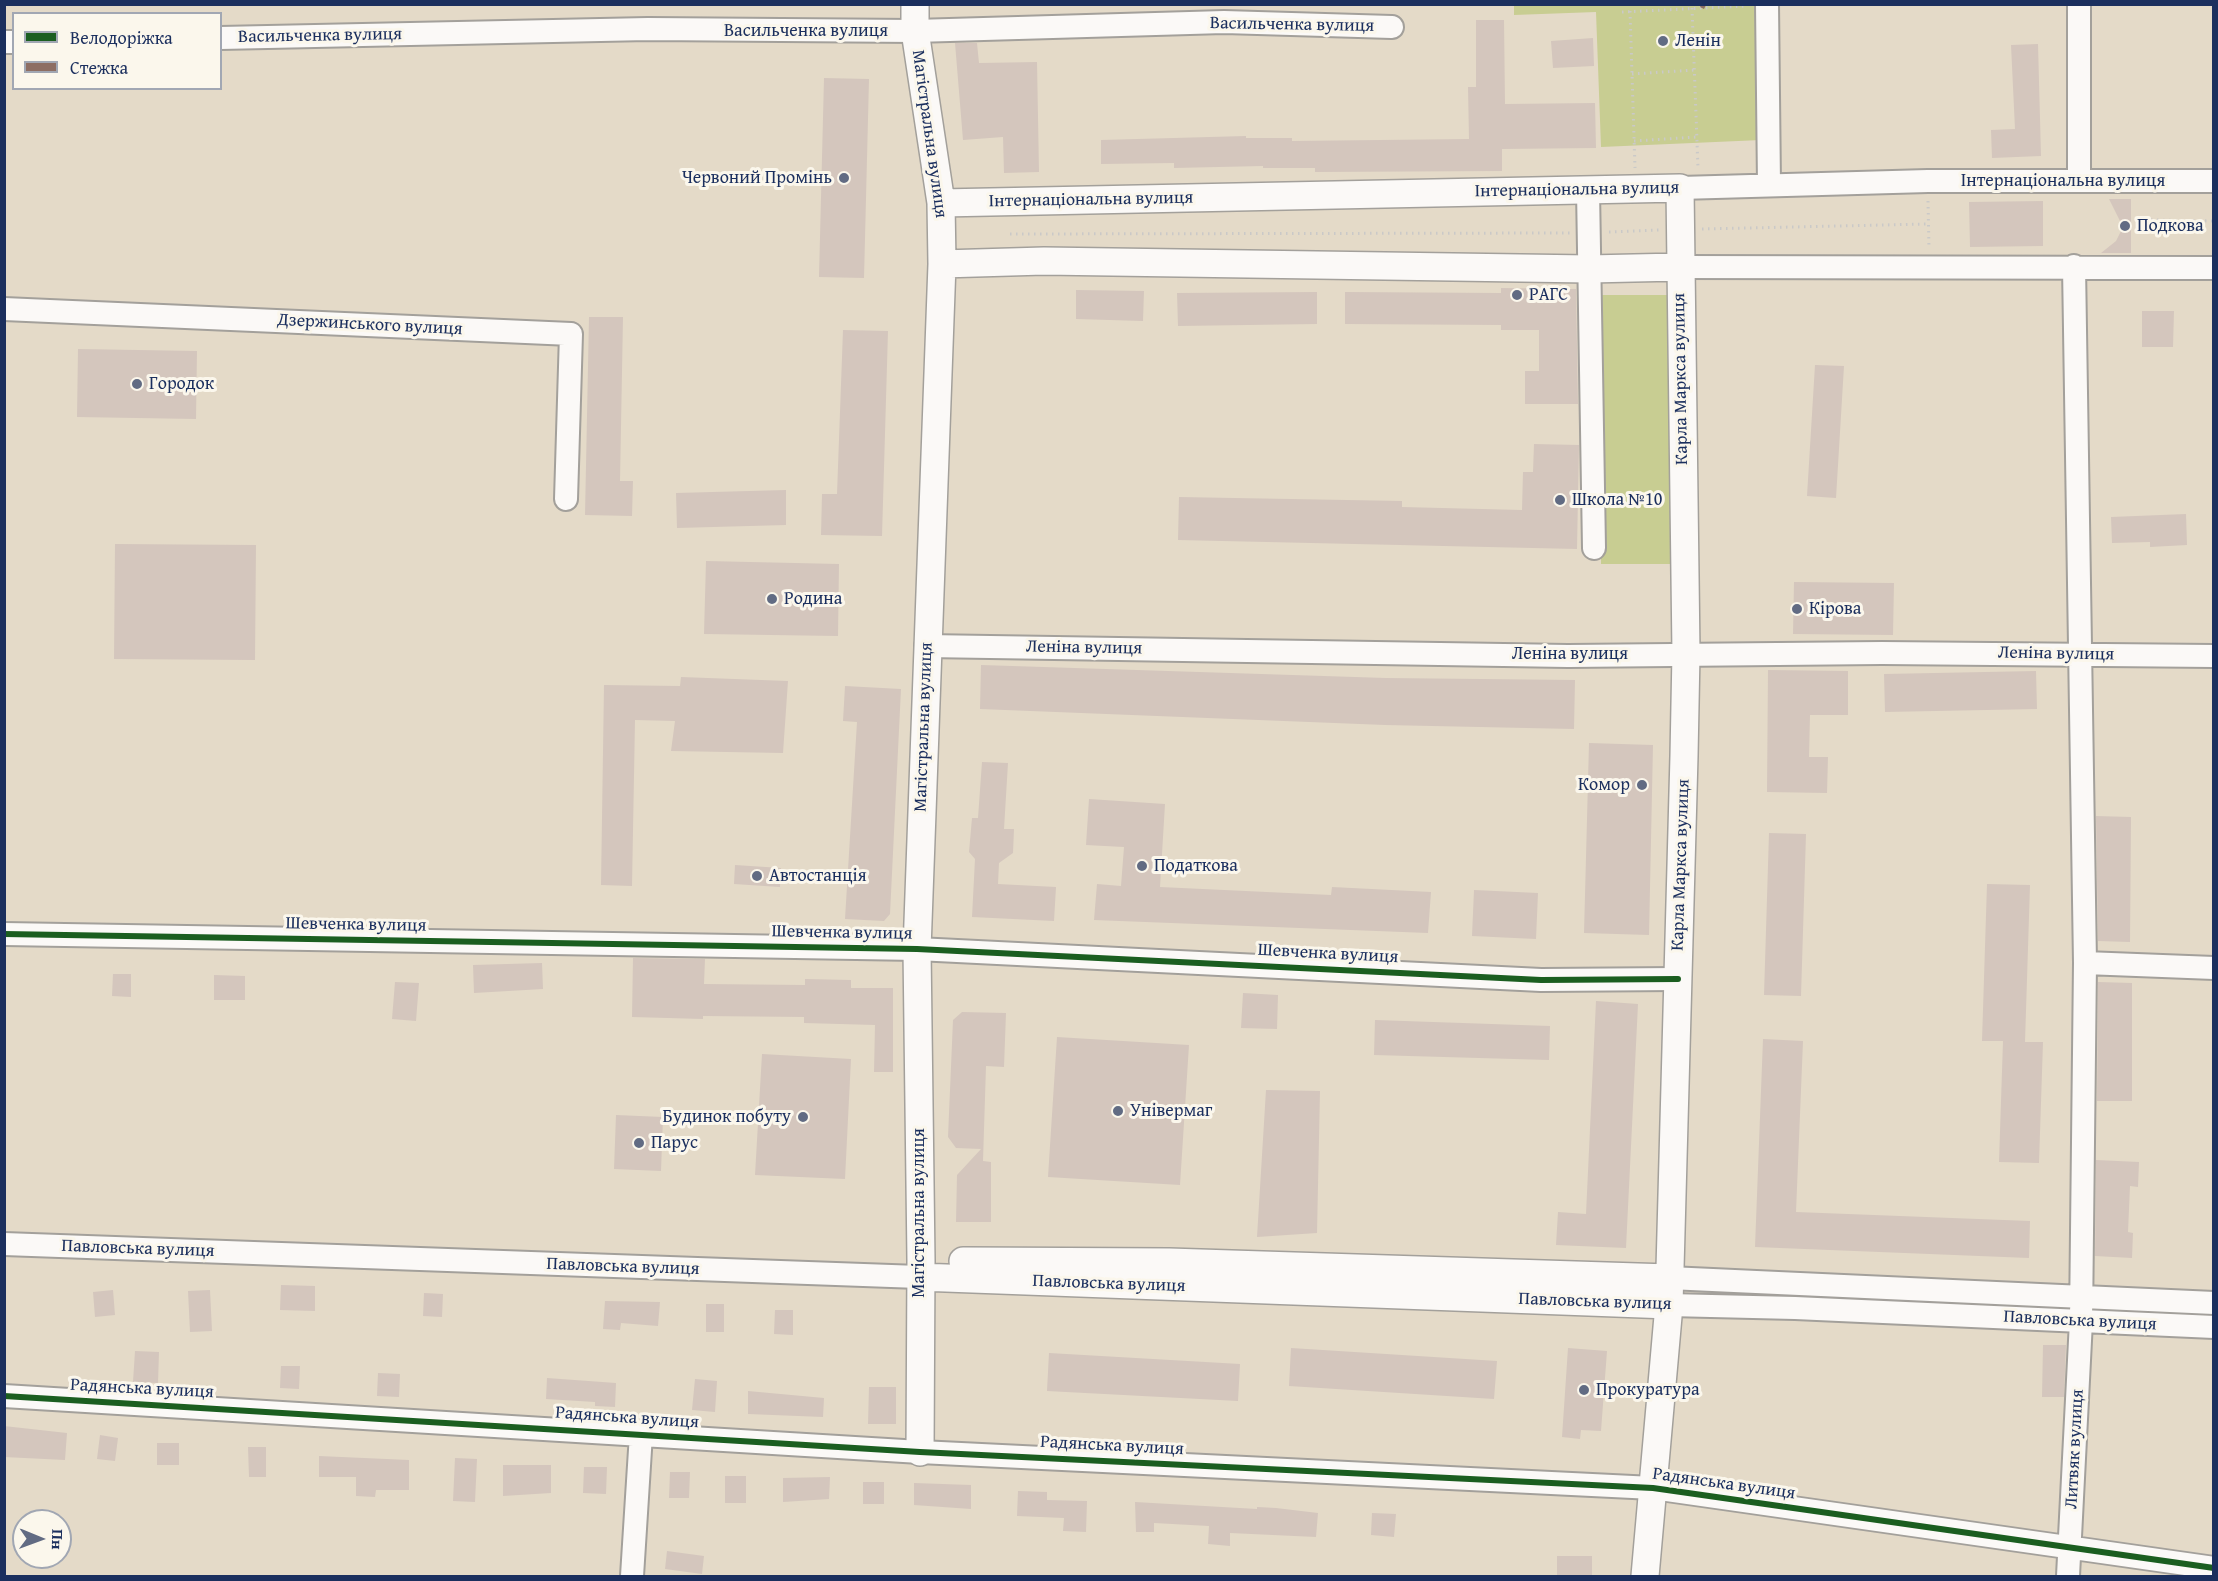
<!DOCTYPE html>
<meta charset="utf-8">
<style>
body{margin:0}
#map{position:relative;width:2218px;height:1581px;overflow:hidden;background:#e4dac8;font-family:"Gentium Book Plus",serif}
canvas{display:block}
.frame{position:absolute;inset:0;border:6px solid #1b2f5e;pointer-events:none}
.legend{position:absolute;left:12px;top:12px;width:210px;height:78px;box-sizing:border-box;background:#fbf7ec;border:2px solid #a1a7b3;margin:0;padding:8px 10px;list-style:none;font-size:18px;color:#1b2f5e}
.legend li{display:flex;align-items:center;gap:12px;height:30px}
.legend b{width:30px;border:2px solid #a1a7b3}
.north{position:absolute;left:12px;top:1509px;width:60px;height:60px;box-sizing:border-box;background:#fbf7ec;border:2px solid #a1a7b3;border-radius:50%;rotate:91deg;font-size:16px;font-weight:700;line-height:24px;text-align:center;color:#1b2f5e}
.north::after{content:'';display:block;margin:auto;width:21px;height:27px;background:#616b83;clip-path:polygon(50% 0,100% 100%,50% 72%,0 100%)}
</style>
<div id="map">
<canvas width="2218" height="1581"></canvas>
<div class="frame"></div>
<ul class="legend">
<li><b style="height:8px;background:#1b5e20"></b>Велодоріжка</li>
<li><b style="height:8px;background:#8d6e63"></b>Стежка</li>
</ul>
<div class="north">Пн</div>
</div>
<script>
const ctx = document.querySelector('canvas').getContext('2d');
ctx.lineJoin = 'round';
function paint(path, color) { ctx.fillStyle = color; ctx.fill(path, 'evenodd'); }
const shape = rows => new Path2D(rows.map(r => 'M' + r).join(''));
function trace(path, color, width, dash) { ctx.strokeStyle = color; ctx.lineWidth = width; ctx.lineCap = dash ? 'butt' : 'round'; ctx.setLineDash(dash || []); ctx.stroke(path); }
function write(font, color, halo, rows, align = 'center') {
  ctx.font = font + ' "Gentium Book Plus",serif'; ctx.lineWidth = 6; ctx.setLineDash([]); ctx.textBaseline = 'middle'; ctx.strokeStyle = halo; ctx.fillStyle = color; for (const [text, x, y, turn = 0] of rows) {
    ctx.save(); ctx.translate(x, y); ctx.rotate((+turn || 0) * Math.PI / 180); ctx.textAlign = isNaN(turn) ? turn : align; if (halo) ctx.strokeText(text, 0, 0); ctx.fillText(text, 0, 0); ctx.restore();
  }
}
const green = shape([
 [1514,5,1760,5,1761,140,1601,147,1596,12,1514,15],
 [1602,295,1674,295,1674,564,1601,564]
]);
const building = shape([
 [1476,20,1504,20,1505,104,1595,103,1596,148,1502,149,1502,171,1315,172,1315,168,1263,168,1263,166,1174,168,1174,163,1101,164,1101,140,1246,136,1246,138,1292,138,1292,141,1469,139,1468,87,1476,87],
 [1593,38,1594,66,1553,68,1551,41],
 [955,43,977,43,979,63,1037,62,1039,172,1004,173,1003,137,963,140],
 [2038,44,2041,156,1992,158,1991,130,2015,129,2011,45],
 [824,78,869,79,864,278,819,277],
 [2109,199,2131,199,2131,253,2101,253,2116,241,2123,227],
 [2043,201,2043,246,1970,247,1969,202],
 [1501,288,1576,289,1578,404,1525,404,1525,371,1539,371,1539,330,1501,330,1501,325,1345,324,1345,292,1501,293],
 [1076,290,1144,291,1143,321,1076,319],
 [1317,292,1317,324,1178,326,1177,293],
 [2142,311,2174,311,2173,347,2142,347],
 [589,317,623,317,620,481,633,481,632,516,585,515],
 [843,330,888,331,882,536,821,535,822,494,837,494],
 [78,349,197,351,196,419,77,417],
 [1815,365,1844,366,1836,498,1807,496],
 [1534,444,1579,445,1577,549,1178,540,1179,497,1402,501,1402,507,1522,510,1523,472,1533,472],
 [786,490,786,525,677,528,676,493],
 [2186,514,2187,545,2150,547,2150,542,2112,543,2111,517],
 [115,544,256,545,255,660,114,659],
 [706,561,839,564,838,636,704,634],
 [1794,582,1894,583,1893,635,1793,634],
 [981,665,1386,678,1575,680,1574,729,1385,725,980,709],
 [1768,670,1848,671,1848,715,1810,715,1809,757,1828,757,1827,793,1767,792],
 [2036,671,2037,709,1885,712,1884,674],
 [681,677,788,681,783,753,671,751,675,721,635,720,632,886,601,885,604,685,680,686],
 [845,686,901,689,890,914,884,921,845,919,857,722,843,721],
 [1589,743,1653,745,1649,935,1584,933],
 [982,762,1008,763,1004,829,1014,829,1013,853,999,863,998,884,1056,887,1054,921,972,917,975,859,969,852,972,818,978,818],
 [1089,799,1165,804,1160,887,1331,895,1332,887,1431,892,1428,933,1094,920,1097,884,1121,886,1124,847,1086,845],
 [2096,816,2131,817,2130,942,2098,941],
 [1769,833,1806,834,1801,996,1764,995],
 [735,865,781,868,780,887,734,884],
 [1987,884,2030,885,2025,1042,2043,1042,2039,1163,1999,1162,2003,1041,1982,1041],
 [1474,890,1538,893,1536,939,1472,936],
 [633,958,705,959,704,984,805,985,805,979,851,980,851,988,893,988,893,1072,874,1072,875,1025,804,1023,804,1017,703,1016,703,1019,632,1017],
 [542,963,543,989,474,993,473,965],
 [113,974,131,974,131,997,112,996],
 [214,975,245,976,245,1000,214,1000],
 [395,982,419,983,416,1021,392,1019],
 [2098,982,2132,983,2132,1101,2097,1101],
 [1243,993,1278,995,1277,1029,1241,1028],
 [1596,1001,1638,1004,1626,1248,1556,1245,1558,1212,1586,1214],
 [962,1012,1006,1013,1004,1067,986,1066,983,1161,991,1162,991,1222,956,1222,957,1175,981,1149,956,1148,948,1137,953,1020],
 [1375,1020,1550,1026,1549,1060,1374,1055],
 [1057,1037,1189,1045,1180,1185,1048,1177],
 [1763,1039,1803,1041,1796,1212,2030,1221,2029,1258,1755,1247],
 [762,1054,851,1059,845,1179,755,1175],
 [1266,1090,1320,1091,1317,1233,1257,1237],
 [616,1115,663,1117,661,1171,614,1169],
 [2096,1160,2139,1162,2138,1187,2130,1186,2128,1232,2133,1233,2132,1258,2095,1256],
 [281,1285,315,1286,315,1311,280,1310],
 [113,1290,115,1315,95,1317,93,1292],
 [210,1290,212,1331,190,1332,188,1291],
 [424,1293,443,1294,442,1317,423,1316],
 [605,1301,660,1302,658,1326,621,1323,620,1330,603,1329],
 [706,1304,724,1304,724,1332,706,1332],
 [775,1310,793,1310,793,1335,774,1334],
 [2043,1345,2066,1345,2064,1397,2042,1397],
 [1291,1348,1497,1361,1494,1399,1289,1386],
 [1568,1348,1607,1351,1601,1431,1581,1430,1580,1439,1562,1437],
 [135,1351,159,1352,158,1383,133,1382],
 [1049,1353,1240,1364,1238,1401,1047,1391],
 [281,1366,300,1366,299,1389,280,1388],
 [378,1373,400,1374,399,1397,377,1396],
 [547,1378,616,1383,615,1407,595,1406,595,1402,546,1399],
 [695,1379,717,1381,715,1412,692,1410],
 [869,1387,896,1387,896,1424,868,1424],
 [748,1391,824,1398,823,1417,748,1414],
 [4,1426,67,1433,65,1460,4,1457],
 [100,1435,118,1438,115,1461,97,1459],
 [157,1443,179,1443,179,1465,157,1465],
 [248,1447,266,1447,266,1477,249,1477],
 [319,1456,409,1460,409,1490,376,1490,375,1497,356,1496,356,1477,319,1477],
 [455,1458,477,1459,475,1502,453,1501],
 [503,1465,551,1465,551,1493,503,1496],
 [584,1467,607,1467,606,1494,583,1493],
 [670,1472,690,1472,689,1498,669,1498],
 [725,1476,746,1476,746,1503,725,1503],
 [830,1477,829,1499,783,1502,783,1478],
 [863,1482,884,1482,884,1504,863,1504],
 [914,1483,971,1485,971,1509,914,1505],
 [1018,1491,1047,1492,1047,1500,1087,1501,1086,1532,1063,1531,1064,1518,1017,1516],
 [1135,1502,1257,1509,1257,1507,1276,1508,1318,1513,1316,1537,1230,1533,1230,1546,1208,1544,1209,1526,1154,1523,1154,1532,1136,1532],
 [1372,1513,1396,1514,1394,1537,1371,1535],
 [667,1551,704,1556,702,1574,665,1569],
 [1557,1556,1592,1556,1592,1576,1557,1576]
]);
const path = shape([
 [1692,8,1698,168],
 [1630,11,1635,168],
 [1622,12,1746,6],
 [1632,74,1694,70],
 [1634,141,1697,137],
 [1928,201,1929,248],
 [2151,220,2214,221],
 [1702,229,1928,224],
 [1609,232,1660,230],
 [1010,234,1570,233]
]);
const minor = shape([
 [1767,4,1769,185],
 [2079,4,2079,180],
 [220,38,648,29,915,31,1224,22,1392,27],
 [4,42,14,42],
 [1680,188,1928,181,2214,181],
 [1588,190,1594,548],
 [1679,267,2214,268],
 [4,309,571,334,566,499],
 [926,646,1568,656,1882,653,2214,656],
 [4,934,917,949,1541,980,1678,979],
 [2085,963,2214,968],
 [4,1244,919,1277],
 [1669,1278,2214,1303],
 [1669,1305,1795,1308,2214,1327],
 [4,1396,920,1452,1653,1488,2214,1568],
 [632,1576,641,1434],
 [2068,1576,2081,1321,2085,963,2074,266]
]);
const tertiary = shape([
 [915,4,915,31,941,203,942,264,917,949,921,1261,920,1452],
 [941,203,1680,188,1686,653,1684,756,1669,1305,1645,1576],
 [942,264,1044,261,1589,269,1679,267],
 [963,1261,1169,1262,1669,1278],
 [919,1277,1669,1305]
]);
const quiet = shape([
 [1702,8,1704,4]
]);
const cycleway = shape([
 [4,934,917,949,1541,980,1678,979],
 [4,1396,920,1452,1653,1488,2214,1568]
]);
const markers = [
 [1663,41,6,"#616b83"],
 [844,178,6,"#616b83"],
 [2125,226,6,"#616b83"],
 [1517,295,6,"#616b83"],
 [137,384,6,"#616b83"],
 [1560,500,6,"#616b83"],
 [772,599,6,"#616b83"],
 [1797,609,6,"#616b83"],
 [1642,785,6,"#616b83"],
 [1142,866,6,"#616b83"],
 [757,876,6,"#616b83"],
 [1118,1111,6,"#616b83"],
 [803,1117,6,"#616b83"],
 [639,1143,6,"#616b83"],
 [1584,1390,6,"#616b83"]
];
const streetNames = [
 ["Васильченка вулиця",1292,25,1],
 ["Васильченка вулиця",806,31],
 ["Васильченка вулиця",320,36,-1],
 ["Магістральна вулиця",929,134,82],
 ["Інтернаціональна вулиця",2063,181],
 ["Інтернаціональна вулиця",1577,190,-1],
 ["Інтернаціональна вулиця",1091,200,-1],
 ["Дзержинського вулиця",370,325,3],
 ["Карла Маркса вулиця",1681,379,-91],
 ["Леніна вулиця",1084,648,1],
 ["Леніна вулиця",1570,654],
 ["Леніна вулиця",2056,654,1],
 ["Магістральна вулиця",924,727,-88],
 ["Карла Маркса вулиця",1681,865,-88],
 ["Шевченка вулиця",356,925,1],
 ["Шевченка вулиця",842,933,1],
 ["Шевченка вулиця",1328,954,3],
 ["Магістральна вулиця",919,1213,-90],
 ["Павловська вулиця",138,1249,2],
 ["Павловська вулиця",623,1267,2],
 ["Павловська вулиця",1109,1284,2],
 ["Павловська вулиця",1595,1302,2],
 ["Павловська вулиця",2080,1321,3],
 ["Радянська вулиця",142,1389,3],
 ["Радянська вулиця",627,1418,4],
 ["Радянська вулиця",1112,1446,3],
 ["Литвяк вулиця",2075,1449,-87],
 ["Радянська вулиця",1724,1484,8]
];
const poiNames = [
 ["Ленін",1675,41],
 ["Червоний Промінь",832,178,"right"],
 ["Подкова",2137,226],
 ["РАГС",1529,295],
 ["Городок",149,384],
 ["Школа №10",1572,500],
 ["Родина",784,599],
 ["Кірова",1809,609],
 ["Комор",1630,785,"right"],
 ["Податкова",1154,866],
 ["Автостанція",769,876],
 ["Універмаг",1130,1111],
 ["Будинок побуту",791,1117,"right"],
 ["Парус",651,1143],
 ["Прокуратура",1596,1390]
];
paint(green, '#c8cd92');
paint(building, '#d4c6bd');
trace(minor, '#a3a09b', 26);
trace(tertiary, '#a3a09b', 30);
trace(path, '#cac9c8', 3, [1.5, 4.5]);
trace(minor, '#fbf9f7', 22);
trace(tertiary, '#fbf9f7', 27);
trace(quiet, '#8d6e63', 4.5, [9, 4.5]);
trace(cycleway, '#1b5e20', 6);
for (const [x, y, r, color] of markers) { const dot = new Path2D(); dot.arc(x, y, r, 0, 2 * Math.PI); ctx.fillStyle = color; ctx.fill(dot); trace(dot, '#fbf7ec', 2); }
write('18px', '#1b2f5e', '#fbf7ec', streetNames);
write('18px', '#1b2f5e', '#fbf7ec', poiNames, 'left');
</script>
